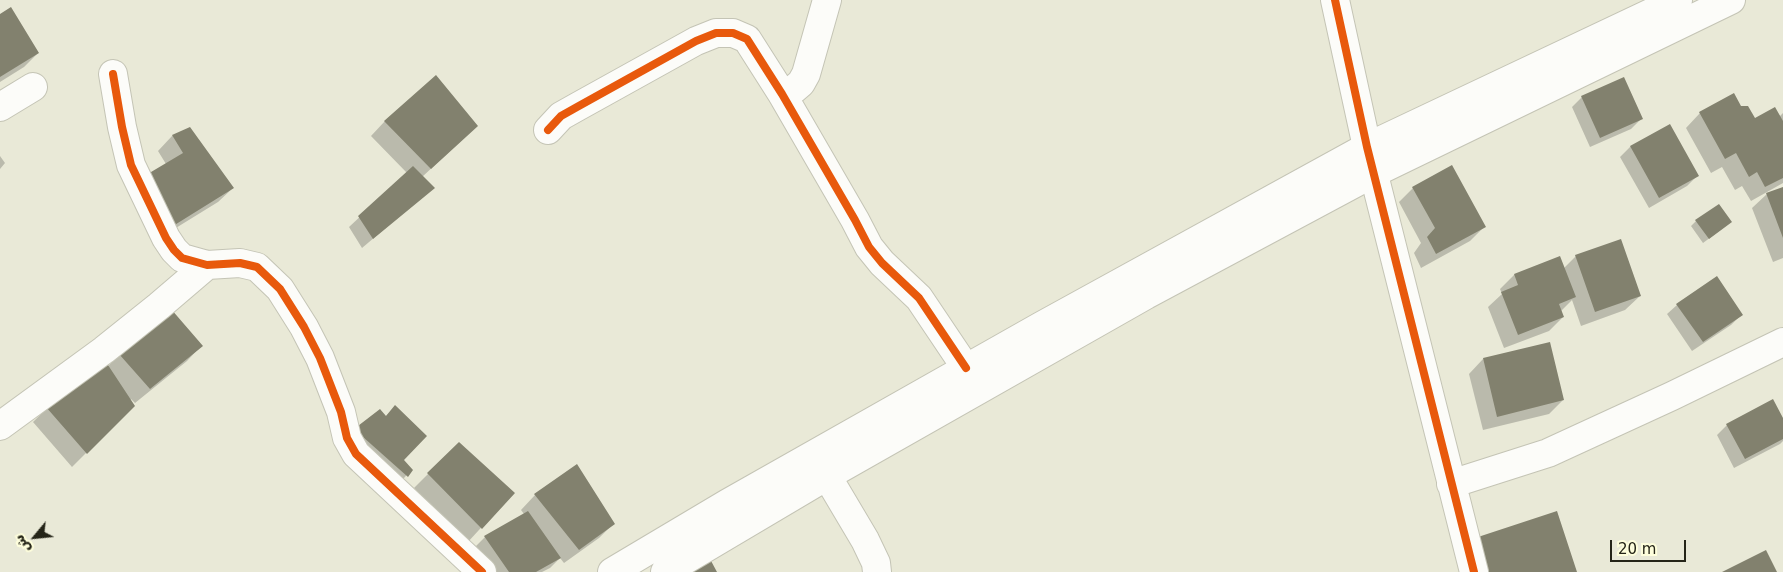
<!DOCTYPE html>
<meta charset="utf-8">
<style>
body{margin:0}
#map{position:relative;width:1783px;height:572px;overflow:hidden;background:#e9e9d7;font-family:"DejaVu Sans","Noto Sans Arabic",sans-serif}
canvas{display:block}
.north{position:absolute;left:10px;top:512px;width:50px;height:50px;-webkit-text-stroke:4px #fefedc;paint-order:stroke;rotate:242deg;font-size:14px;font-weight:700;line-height:20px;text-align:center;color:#252518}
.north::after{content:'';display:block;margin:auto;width:18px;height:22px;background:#252518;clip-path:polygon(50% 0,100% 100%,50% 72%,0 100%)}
.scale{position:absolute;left:1610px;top:540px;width:76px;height:22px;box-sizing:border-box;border:2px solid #252518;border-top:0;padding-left:6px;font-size:15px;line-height:18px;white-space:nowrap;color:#252518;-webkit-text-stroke:4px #fefedc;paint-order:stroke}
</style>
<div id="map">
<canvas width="1783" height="572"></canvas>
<div class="north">ش</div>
<div class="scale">20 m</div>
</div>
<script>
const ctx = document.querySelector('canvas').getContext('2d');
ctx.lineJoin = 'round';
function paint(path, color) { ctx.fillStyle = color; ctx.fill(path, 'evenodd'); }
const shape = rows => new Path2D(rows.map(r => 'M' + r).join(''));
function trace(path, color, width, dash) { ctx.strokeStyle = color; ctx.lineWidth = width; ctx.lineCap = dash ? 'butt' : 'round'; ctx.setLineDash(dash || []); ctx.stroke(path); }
const shadow = shape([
 [0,16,38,53,24,67,0,82],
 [1582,97,1641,119,1631,129,1590,147,1572,107],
 [1740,107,1755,119,1779,117,1783,113,1783,183,1751,201,1742,186,1735,190,1722,167,1711,173,1686,128,1700,113],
 [385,121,462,140,422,177,433,188,362,248,349,227,407,173,371,136],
 [1669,126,1697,176,1687,186,1649,208,1620,157,1630,147],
 [190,129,233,188,218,202,158,239,166,164,158,151,172,136],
 [0,156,5,163,0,169],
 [1413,188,1485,226,1470,241,1421,268,1414,253,1421,243,1399,202],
 [1783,188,1783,258,1773,262,1752,208,1767,194],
 [1696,221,1731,222,1703,243,1691,226],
 [1576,256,1640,296,1625,310,1581,326,1572,300,1561,311,1563,317,1549,331,1504,348,1488,307,1502,294,1500,289,1514,275,1563,269],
 [1677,305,1741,315,1731,325,1692,351,1667,314],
 [201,346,187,361,135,403,131,399,130,400,134,405,72,467,33,422,47,408,107,367,119,355],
 [1483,359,1563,400,1549,414,1483,430,1469,374],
 [395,407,403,460,411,470,397,486,345,440,385,417],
 [1783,421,1783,441,1780,444,1734,468,1717,435,1727,425],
 [459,443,513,493,467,543,414,488],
 [535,495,613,524,599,538,564,563,560,558,550,568,542,572,492,572,475,547,485,537,524,514,521,510]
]);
const building = shape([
 [11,7,39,53,0,77,0,14],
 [436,75,478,126,431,169,384,121],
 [1624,77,1643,119,1600,138,1581,96],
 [1734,93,1741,106,1748,106,1755,118,1775,107,1783,121,1783,178,1765,187,1757,172,1749,177,1736,153,1725,159,1699,112],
 [1670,124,1699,176,1659,198,1630,146],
 [190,127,234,188,173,226,146,175,183,153,172,135],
 [1452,165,1486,227,1436,254,1427,237,1435,228,1412,187],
 [413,166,435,188,373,239,358,216],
 [1783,187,1783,238,1766,193],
 [1719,204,1732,222,1709,239,1695,220],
 [1621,239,1641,296,1595,312,1575,255],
 [1560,256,1576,297,1559,304,1564,317,1518,335,1501,292,1518,285,1514,274],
 [1717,276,1743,315,1703,342,1676,304],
 [171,309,203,346,150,389,119,354],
 [1550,342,1564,400,1497,417,1483,358],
 [106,362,135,406,87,454,46,407],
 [1773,399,1783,418,1783,439,1745,459,1726,424],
 [395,405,427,436,404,460,413,470,408,477,354,429,380,409,386,416],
 [459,442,515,493,482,529,427,473],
 [577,464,615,524,579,550,534,494],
 [528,511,561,558,536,572,509,572,484,536],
 [1557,511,1577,572,1489,572,1478,537],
 [1766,550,1777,572,1722,572],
 [710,559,717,572,689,572]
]);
const minor = shape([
 [1335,0,1367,147,1474,572],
 [113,74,122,127,131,165,166,238,174,250,182,258,207,265,240,263,257,267,280,289,304,327,320,358,341,412,347,438,356,454,482,572],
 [782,94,794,89,801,83,806,74,827,0],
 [0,107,33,87],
 [548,130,561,116,577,107,696,41,716,33,733,33,747,39,782,94,855,220,869,247,882,263,919,298,966,368],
 [0,426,104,350,159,306,207,265],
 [827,476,865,540,876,563,877,572],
 [1451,484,1548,453,1672,396,1783,342]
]);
const major = shape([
 [612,572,728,503,1041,326,1367,147,1678,0],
 [665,572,827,476,1146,295,1374,173,1731,0]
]);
const cycleway = shape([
 [1335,0,1367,147,1474,572],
 [113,74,122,127,131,165,166,238,174,250,182,258,207,265,240,263,257,267,280,289,304,327,320,358,341,412,347,438,356,454,482,572],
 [548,130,561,116,577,107,696,41,716,33,733,33,747,39,782,94,855,220,869,247,882,263,919,298,966,368]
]);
paint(shadow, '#0003');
paint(building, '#82816e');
trace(minor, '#c4c4b5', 30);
trace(major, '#c4c4b5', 30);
trace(minor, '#fcfcf9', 28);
trace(major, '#fcfcf9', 28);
trace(cycleway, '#e8590c', 8);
</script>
